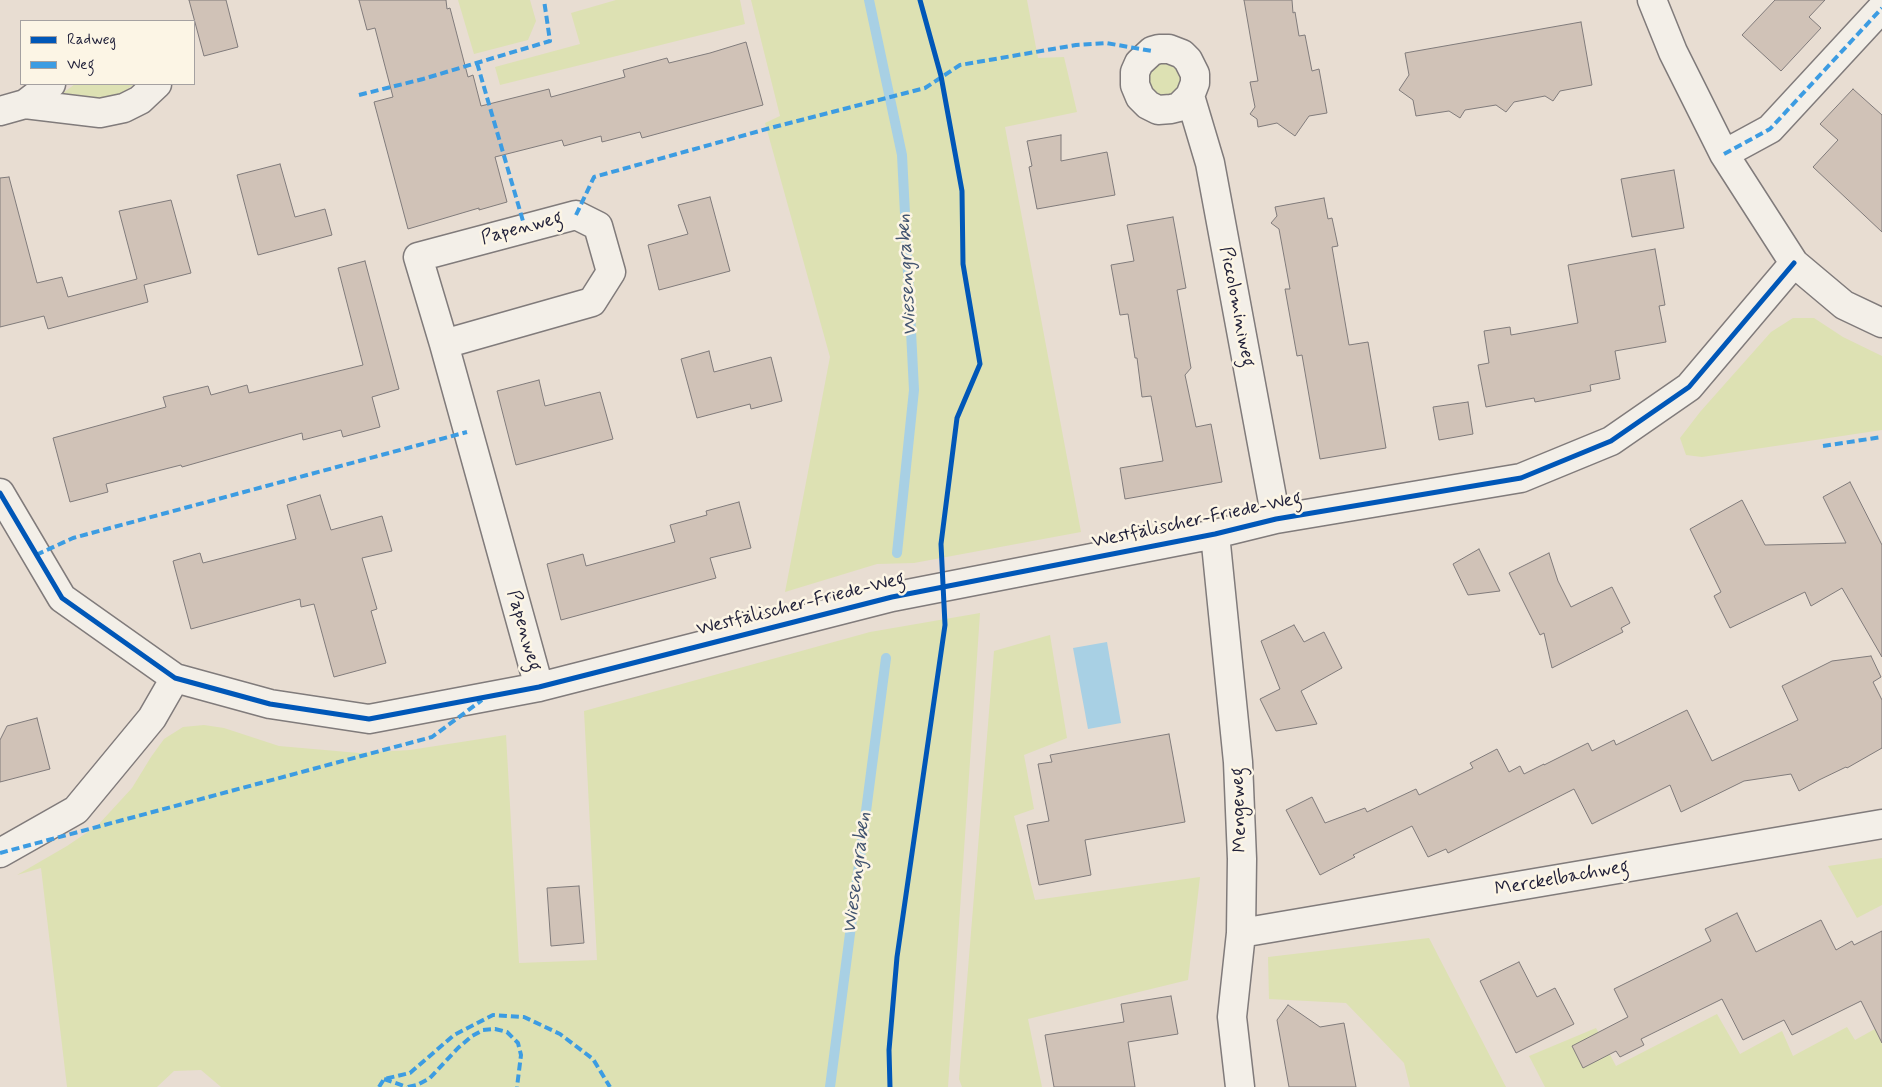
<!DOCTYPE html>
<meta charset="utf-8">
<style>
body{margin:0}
#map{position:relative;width:1882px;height:1087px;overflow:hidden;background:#e8ddd2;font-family:Mynerve,sans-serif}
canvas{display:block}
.legend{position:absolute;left:20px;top:20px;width:175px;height:65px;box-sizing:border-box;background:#fcf5e5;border:1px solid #a5a1a1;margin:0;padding:6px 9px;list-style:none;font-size:15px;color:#22223b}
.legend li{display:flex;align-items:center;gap:10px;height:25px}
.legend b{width:25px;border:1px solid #a5a1a1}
</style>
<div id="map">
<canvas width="1882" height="1087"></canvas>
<ul class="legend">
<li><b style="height:6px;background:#0057b8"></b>Radweg</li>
<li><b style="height:6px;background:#3c9ce2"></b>Weg</li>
</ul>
</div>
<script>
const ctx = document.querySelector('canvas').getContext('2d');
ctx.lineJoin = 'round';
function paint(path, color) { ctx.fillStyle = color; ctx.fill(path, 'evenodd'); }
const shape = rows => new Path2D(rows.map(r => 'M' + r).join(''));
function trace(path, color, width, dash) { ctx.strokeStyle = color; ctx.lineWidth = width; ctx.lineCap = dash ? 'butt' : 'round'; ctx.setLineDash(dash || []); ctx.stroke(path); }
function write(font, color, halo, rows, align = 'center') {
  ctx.font = font + ' Mynerve,sans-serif'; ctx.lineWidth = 5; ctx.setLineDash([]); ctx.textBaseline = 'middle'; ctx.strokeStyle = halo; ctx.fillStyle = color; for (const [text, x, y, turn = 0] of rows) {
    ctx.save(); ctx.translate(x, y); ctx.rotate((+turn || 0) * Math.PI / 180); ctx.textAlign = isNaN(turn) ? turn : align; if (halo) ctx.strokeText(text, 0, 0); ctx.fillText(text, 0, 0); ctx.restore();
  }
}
const green = shape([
 [458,0,530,0,536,21,528,40,474,54],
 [616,0,740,0,745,24,500,85,495,67,580,44,571,13],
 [751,0,1027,0,1038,58,1064,57,1077,112,1005,127,1081,532,914,563,877,564,785,592,830,357,765,123,780,116],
 '1148 79a17 17 0 1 1 34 0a17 17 0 1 1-34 0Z',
 [75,84,135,84,118,95,104,98,63,93],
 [1793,318,1814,318,1843,337,1882,356,1882,430,1702,457,1686,455,1680,438,1700,412,1771,332],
 [980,613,948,1087,221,1087,201,1070,174,1071,157,1087,67,1087,41,868,17,875,67,846,98,825,132,788,151,757,164,739,183,727,204,725,224,728,279,746,359,753,410,750,506,735,519,963,597,960,584,711,870,632],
 [1050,635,1067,738,1024,755,1034,809,1014,816,1035,900,1200,877,1188,980,1028,1019,1042,1087,962,1087,959,1079,994,651],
 [1882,858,1882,905,1857,918,1828,866],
 [1429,938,1506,1087,1410,1087,1404,1063,1346,1003,1269,999,1268,957],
 [1717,1014,1740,1054,1782,1031,1793,1056,1847,1027,1855,1040,1882,1025,1882,1087,1545,1087,1529,1056,1596,1028,1616,1066]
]);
const water = shape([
 [1107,642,1121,723,1088,729,1073,648]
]);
const stream = shape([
 [869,0,902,155,914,390,897,553],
 [830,1087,886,658]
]);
const building = shape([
 [189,0,226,0,238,47,204,56,189,0],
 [359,0,446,0,447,9,450,8,468,77,473,75,481,106,549,89,551,97,625,77,623,70,667,58,669,63,710,53,746,42,763,105,642,138,640,132,602,142,601,136,564,146,562,140,495,157,507,202,479,210,479,208,408,229,374,102,393,97,375,28,367,30,359,0],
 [1244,0,1292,0,1293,13,1295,12,1299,36,1305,35,1312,71,1319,69,1327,113,1309,116,1295,136,1277,123,1258,127,1257,119,1250,114,1255,107,1250,82,1258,81,1244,0],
 [1775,0,1825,0,1809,17,1821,28,1781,71,1742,35,1775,0],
 [1581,22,1592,85,1560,91,1553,101,1545,96,1514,102,1506,112,1496,105,1465,110,1460,118,1449,111,1416,116,1413,100,1399,90,1409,75,1405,53,1581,22],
 [1853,89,1882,115,1882,232,1813,167,1838,140,1820,124,1853,89],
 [1061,135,1061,161,1107,152,1115,195,1037,209,1029,167,1032,166,1027,141,1061,135],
 [280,164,295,217,325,209,332,235,258,255,237,175,280,164],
 [1674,170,1684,228,1632,237,1621,179,1674,170],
 [9,177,37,283,62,277,68,297,137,279,119,211,171,200,191,273,144,285,148,302,48,329,44,316,0,327,0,178,9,177],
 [710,197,730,271,659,290,648,245,688,234,678,205,710,197],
 [1324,198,1328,219,1332,218,1338,246,1332,247,1349,345,1368,342,1386,448,1320,459,1302,355,1297,356,1285,289,1290,289,1279,229,1271,223,1277,216,1275,207,1324,198],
 [1173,217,1186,288,1177,290,1191,368,1185,375,1196,427,1211,424,1222,482,1125,499,1120,468,1163,461,1151,396,1142,397,1137,358,1135,358,1128,314,1120,315,1111,265,1134,261,1127,225,1173,217],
 [1655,249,1665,305,1659,306,1666,342,1615,351,1620,379,1590,385,1591,391,1535,402,1534,398,1486,407,1478,365,1489,363,1484,331,1510,327,1511,335,1578,323,1568,265,1655,249],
 [365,261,399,389,372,397,380,427,343,437,341,430,303,440,302,433,182,467,181,465,106,484,108,492,70,502,53,438,166,407,163,397,208,386,211,395,247,385,249,393,363,365,338,268,365,261],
 [709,351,714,372,771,357,782,401,751,409,750,404,697,418,681,359,709,351],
 [539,380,545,406,600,392,613,439,516,465,497,391,539,380],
 [1468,402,1473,434,1439,440,1433,407,1468,402],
 [1850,482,1882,545,1882,657,1842,588,1811,606,1805,592,1730,628,1714,596,1721,592,1690,529,1742,500,1765,545,1846,543,1823,497,1850,482],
 [320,495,331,530,382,516,392,551,362,558,377,609,371,611,386,663,334,677,314,604,301,607,300,599,191,629,173,561,200,553,203,563,296,539,287,505,320,495],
 [739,502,751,548,710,558,716,578,561,620,547,564,583,554,586,566,675,542,670,525,707,515,706,511,739,502],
 [1479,549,1500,591,1468,595,1453,564,1479,549],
 [1549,553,1558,581,1571,607,1612,587,1630,623,1621,628,1623,632,1552,668,1544,633,1540,635,1509,573,1549,553],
 [1294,625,1304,642,1324,632,1342,668,1301,691,1317,724,1276,731,1260,699,1280,689,1261,641,1294,625],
 [1871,656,1881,677,1873,682,1882,700,1882,748,1847,768,1846,767,1819,780,1799,791,1791,774,1744,781,1681,812,1670,785,1592,824,1574,789,1448,853,1446,849,1428,857,1412,826,1353,855,1355,857,1320,875,1286,810,1312,797,1325,823,1365,808,1367,812,1416,789,1419,795,1473,768,1470,763,1497,749,1509,772,1520,766,1524,774,1544,764,1544,765,1588,743,1592,751,1614,740,1616,745,1687,710,1712,761,1798,720,1782,686,1832,661,1871,656],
 [37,718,50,769,0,782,0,740,7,726,37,718],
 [1169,734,1185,822,1085,840,1091,875,1039,885,1027,825,1049,821,1038,764,1052,762,1050,755,1169,734],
 [579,886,584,943,551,946,547,888,579,886],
 [1737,913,1756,952,1821,920,1836,950,1852,941,1854,945,1882,931,1882,1043,1861,1001,1792,1035,1784,1020,1743,1040,1722,999,1641,1039,1644,1045,1620,1057,1616,1051,1583,1068,1572,1046,1628,1017,1614,989,1711,941,1705,929,1737,913],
 [1519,962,1537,997,1555,988,1574,1024,1516,1053,1480,981,1519,962],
 [1171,996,1178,1034,1128,1042,1135,1087,1054,1087,1045,1035,1124,1022,1121,1004,1171,996],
 [1288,1005,1320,1027,1344,1023,1356,1087,1289,1087,1277,1020,1288,1005]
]);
const minor = shape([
 [1652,0,1673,52,1724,154,1794,263,1844,305,1882,323],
 [1190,96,1195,83,1195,74,1188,60,1182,54,1169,49,1159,49,1152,51,1139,63,1135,72,1135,85,1140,97,1148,105,1158,110,1171,109,1179,107,1190,96,1210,163,1276,519],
 [25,104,51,84],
 [0,111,25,104,100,113,124,108,140,100,157,84],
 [1724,154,1770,129,1882,8],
 [444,344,592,302,611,272,598,226,576,215,418,257,444,344,539,687],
 [0,493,62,598,175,678,270,704,369,719,539,687,892,597,1215,534,1276,519,1521,478,1611,441,1689,387,1794,263],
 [1215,534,1238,762,1242,859,1241,933,1232,1017,1240,1087],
 [0,853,76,810,152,718,175,678],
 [1241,933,1882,824]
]);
const quiet = shape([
 [477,63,525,228],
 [359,95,423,79,550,41,544,0],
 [1724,154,1770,129,1882,8],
 [576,215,594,177,774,127,925,88,960,65,1076,45,1106,43,1152,51],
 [1823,446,1882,437],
 [36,555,73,538,467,432],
 [0,853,432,737,482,700],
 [384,1079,407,1087],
 [379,1087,384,1079,410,1073,454,1035,493,1015,524,1017,560,1034,593,1059,610,1087],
 [408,1087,417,1085,430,1078,458,1048,472,1036,483,1030,495,1029,507,1032,518,1043,521,1055,517,1087]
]);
const cycleway = shape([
 [0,493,62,598,175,678,270,704,369,719,539,687,892,597,1215,534,1276,519,1521,478,1611,441,1689,387,1794,263],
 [890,1087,889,1050,897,957,945,625,941,544,957,418,980,364,963,264,962,191,941,76,920,0]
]);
const streetNames = [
 ["Papenweg",522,229,-15],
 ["Piccolominiweg",1236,307,79],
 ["Westfälischer-Friede-Weg",1197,521,-12],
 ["Westfälischer-Friede-Weg",801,605,-14],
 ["Papenweg",523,631,74],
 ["Mengeweg",1240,810,-92],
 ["Merckelbachweg",1562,879,-10]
];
const waterNames = [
 ["Wiesengraben",908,275,-93],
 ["Wiesengraben",858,873,-83]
];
paint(green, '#dde1b3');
paint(water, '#a8d0e4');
trace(stream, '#a8d0e4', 10);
paint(building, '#d0c2b7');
trace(building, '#807b7b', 1);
trace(minor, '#807b7b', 31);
trace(minor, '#f3efe8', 28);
trace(quiet, '#3c9ce2', 4, [8, 4]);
trace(cycleway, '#0057b8', 5);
write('19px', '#22223b', '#fcf5e5', streetNames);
write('italic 20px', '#425470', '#fcf5e5', waterNames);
</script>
